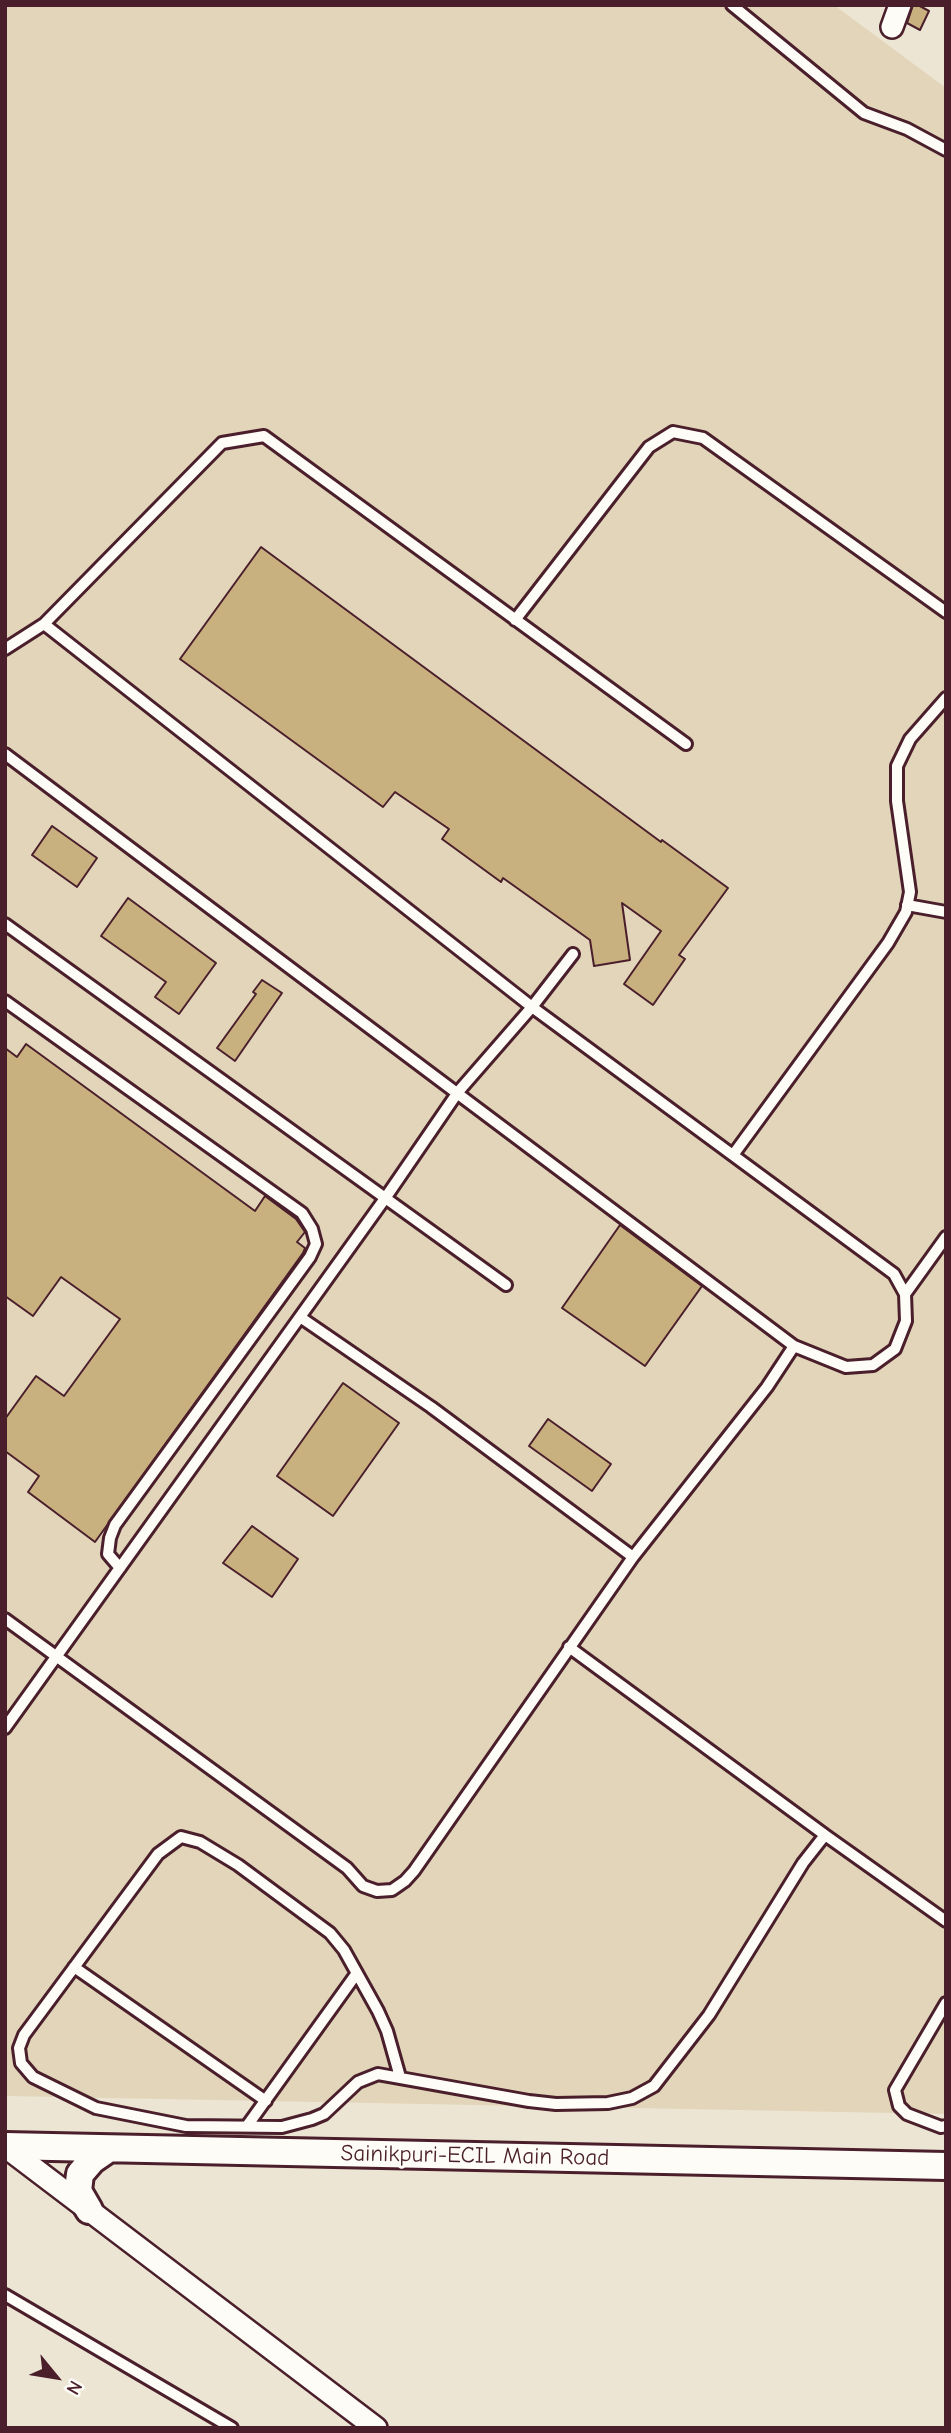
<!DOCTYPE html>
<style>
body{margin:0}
#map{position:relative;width:951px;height:2433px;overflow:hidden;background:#ede5d3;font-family:"Comic Neue",sans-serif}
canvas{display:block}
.frame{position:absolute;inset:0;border:7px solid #4a1f2b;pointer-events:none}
.north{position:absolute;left:21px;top:2342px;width:70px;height:70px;-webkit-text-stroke:5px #fdfcf7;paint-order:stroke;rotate:120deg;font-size:19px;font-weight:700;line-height:28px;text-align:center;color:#4a1f2b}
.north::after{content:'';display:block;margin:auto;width:24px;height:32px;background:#4a1f2b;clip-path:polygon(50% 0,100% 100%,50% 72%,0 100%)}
</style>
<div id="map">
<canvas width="951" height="2433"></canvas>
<div class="frame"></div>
<div class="north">N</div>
</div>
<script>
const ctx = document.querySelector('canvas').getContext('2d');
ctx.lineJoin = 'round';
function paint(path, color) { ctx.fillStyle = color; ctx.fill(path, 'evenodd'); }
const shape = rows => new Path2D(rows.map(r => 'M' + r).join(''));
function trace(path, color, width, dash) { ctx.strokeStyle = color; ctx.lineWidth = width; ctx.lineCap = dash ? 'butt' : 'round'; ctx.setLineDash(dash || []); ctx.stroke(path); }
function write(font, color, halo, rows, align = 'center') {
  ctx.font = font + ' "Comic Neue",sans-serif'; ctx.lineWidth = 6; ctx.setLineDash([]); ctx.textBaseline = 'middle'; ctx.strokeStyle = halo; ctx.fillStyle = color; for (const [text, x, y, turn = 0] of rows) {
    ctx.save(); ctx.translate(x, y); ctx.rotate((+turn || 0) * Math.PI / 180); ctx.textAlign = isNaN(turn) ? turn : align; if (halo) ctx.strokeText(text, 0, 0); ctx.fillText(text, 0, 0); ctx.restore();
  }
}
const built = shape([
 [5,5,834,5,946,88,946,2114,5,2096]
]);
const building = shape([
 [913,5,918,5,929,11,920,30,907,23,913,5],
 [261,547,661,842,662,840,728,888,679,955,685,959,653,1005,624,984,661,931,622,903,630,960,594,966,590,940,503,878,501,882,442,839,449,829,395,792,383,807,180,659,261,547],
 [52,826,97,858,77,887,32,855,52,826],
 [128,898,216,963,179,1014,155,997,166,982,101,936,128,898],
 [262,980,282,993,235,1061,217,1048,256,994,253,992,262,980],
 [26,1044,255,1211,265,1196,296,1219,305,1232,297,1242,305,1248,303,1253,95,1542,28,1492,39,1476,5,1451,5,1419,36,1376,64,1396,120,1319,61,1277,33,1316,5,1296,5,1048,17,1057,26,1044],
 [620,1225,702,1286,645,1366,562,1308,620,1225],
 [343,1383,399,1423,333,1516,277,1476,343,1383],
 [548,1419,611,1464,592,1491,529,1446,548,1419],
 [252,1526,298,1559,272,1597,223,1563,252,1526]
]);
const service = shape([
 [732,5,864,113,907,129,946,150],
 [515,620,649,447,673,432,703,438,946,612],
 [44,624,222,443,264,436,686,744],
 [5,649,44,624,532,1007,894,1274,905,1294,906,1321,895,1349,873,1365,846,1367,794,1346],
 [5,754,794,1346,767,1387,633,1557,414,1871,405,1881,392,1890,377,1891,363,1886,347,1868,5,1619],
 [907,905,946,912],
 [5,924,506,1285],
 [5,1001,302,1213,312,1229,316,1244,310,1257,115,1525,110,1538,108,1554,120,1568],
 [733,1155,888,943,906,912,910,892,897,801,897,766,910,739,946,698],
 [905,1294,946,1237],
 [300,1317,431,1407,633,1557],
 [569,1647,825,1835],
 [5,1728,386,1197,458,1092,532,1007,573,954],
 [74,1967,266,2101],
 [946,2003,895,2090,899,2106,907,2114,941,2127,946,2126],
 [400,2077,387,2031,378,2011,344,1950,330,1933,238,1865,200,1842,181,1837,158,1854,24,2035,19,2048,21,2063,33,2077,96,2108,186,2126,282,2127,312,2119,324,2114,358,2082,378,2074,529,2101,556,2104,608,2103,632,2098,654,2086,709,2015,803,1863,825,1835,946,1921],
 [247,2126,357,1973],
 [5,2295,232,2428]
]);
const minor = shape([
 [892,27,900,5],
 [6,2147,376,2428]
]);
const tertiary = shape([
 [5,2146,946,2166],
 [89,2210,78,2191,80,2174,92,2160,108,2149]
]);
const streetNames = [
 ["Sainikpuri-ECIL Main Road",475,2156,1]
];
paint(built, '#e2d5ba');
paint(building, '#c8b07f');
trace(building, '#4a1f2b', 2);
trace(service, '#4a1f2b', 16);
trace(minor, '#4a1f2b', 26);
trace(tertiary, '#4a1f2b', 32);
trace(service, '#fdfcf7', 10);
trace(minor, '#fdfcf7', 21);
trace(tertiary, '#fdfcf7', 26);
write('23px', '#4a1f2b', '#fdfcf7', streetNames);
</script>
